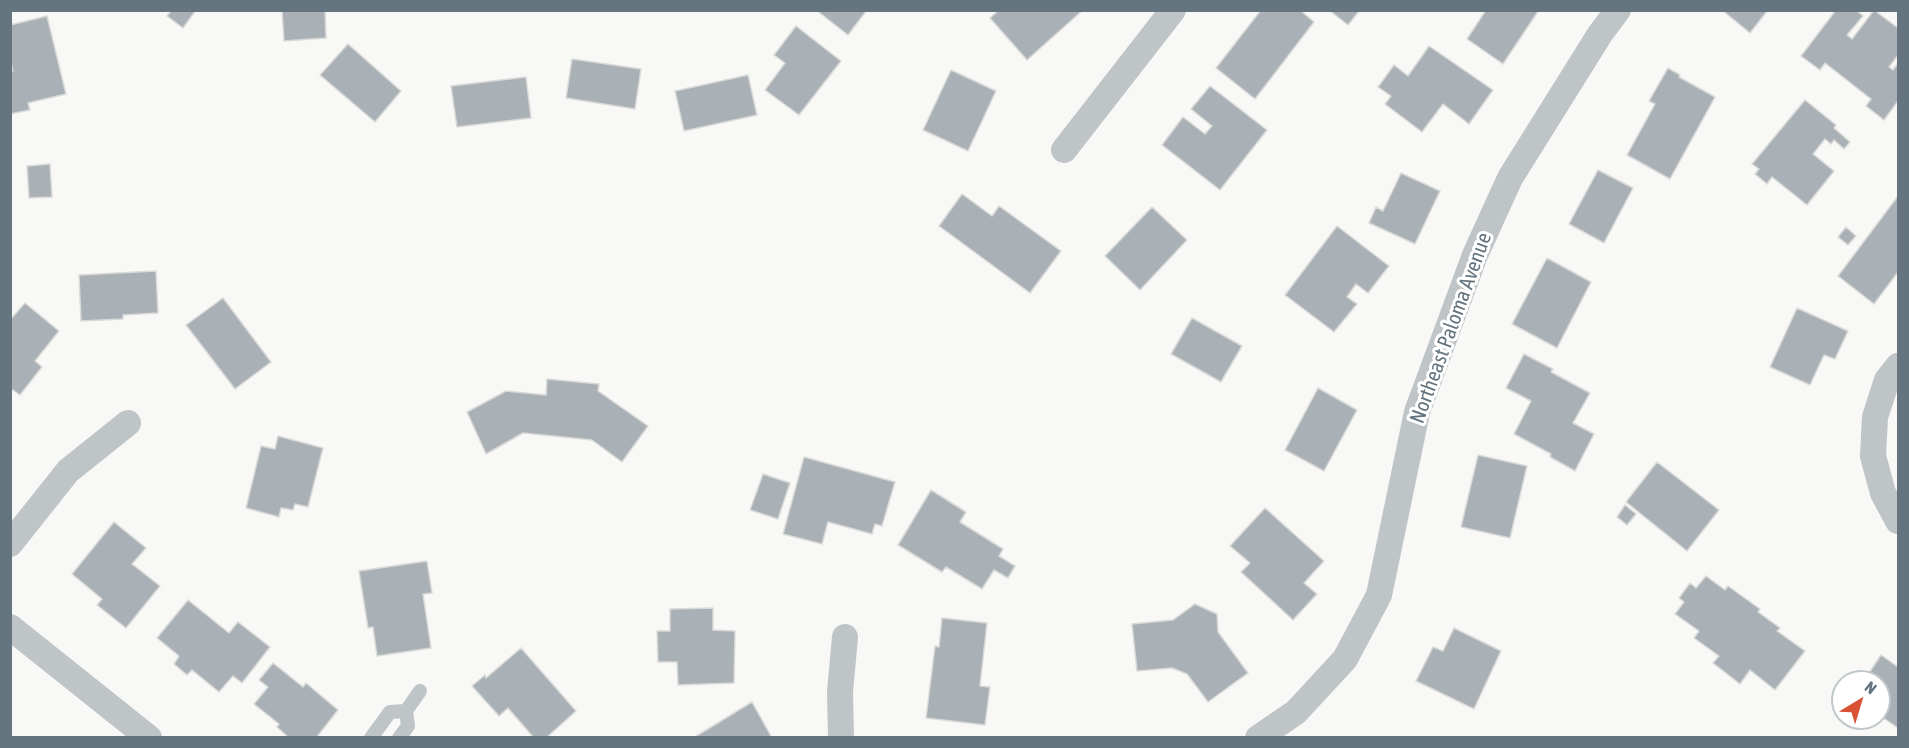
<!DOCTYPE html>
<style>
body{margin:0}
#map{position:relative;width:1909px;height:748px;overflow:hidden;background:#f8f8f6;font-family:"Asap Condensed",sans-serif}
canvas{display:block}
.frame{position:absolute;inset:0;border:12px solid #65757f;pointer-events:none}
.north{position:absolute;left:1831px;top:670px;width:60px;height:60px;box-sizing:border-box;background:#fff;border:2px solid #c1c8cc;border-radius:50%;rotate:38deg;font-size:16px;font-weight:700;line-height:24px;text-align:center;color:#65757f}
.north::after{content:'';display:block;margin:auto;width:21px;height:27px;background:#d95235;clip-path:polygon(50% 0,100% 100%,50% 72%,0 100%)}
</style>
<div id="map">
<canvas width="1909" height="748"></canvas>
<div class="frame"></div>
<div class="north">N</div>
</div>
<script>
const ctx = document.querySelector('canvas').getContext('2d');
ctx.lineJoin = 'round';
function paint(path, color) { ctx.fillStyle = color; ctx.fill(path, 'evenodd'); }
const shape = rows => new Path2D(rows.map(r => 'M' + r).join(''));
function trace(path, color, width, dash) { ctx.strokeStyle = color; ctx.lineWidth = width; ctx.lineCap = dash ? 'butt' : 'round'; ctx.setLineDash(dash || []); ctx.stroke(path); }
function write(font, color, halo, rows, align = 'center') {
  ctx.font = font + ' "Asap Condensed",sans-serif'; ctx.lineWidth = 6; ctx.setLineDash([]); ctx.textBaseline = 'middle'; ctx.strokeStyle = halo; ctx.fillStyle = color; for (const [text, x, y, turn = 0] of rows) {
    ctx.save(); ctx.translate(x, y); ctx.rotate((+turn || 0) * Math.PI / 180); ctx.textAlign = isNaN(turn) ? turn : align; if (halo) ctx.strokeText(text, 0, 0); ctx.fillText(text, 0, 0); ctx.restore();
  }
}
const building = shape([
 [172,10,196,10,183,28,167,16,172,10],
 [282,10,325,10,326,38,284,41,282,10],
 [816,10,867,10,848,35,816,10],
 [999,10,1083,10,1027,60,990,18,999,10],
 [1261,10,1300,10,1314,22,1255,99,1216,68,1261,10],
 [1329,10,1360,10,1348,25,1329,10],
 [1486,10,1539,10,1503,64,1467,39,1486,10],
 [1722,10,1768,10,1750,33,1722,10],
 [1836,10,1856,10,1863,16,1847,35,1852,39,1874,10,1898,28,1898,55,1889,67,1893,70,1898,63,1898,101,1884,120,1866,106,1871,99,1825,63,1820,70,1801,56,1836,10],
 [47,16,66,94,28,103,30,110,10,114,10,71,13,71,10,59,10,25,47,16],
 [796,26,841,61,799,115,765,90,785,63,774,55,796,26],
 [348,44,401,91,375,122,320,75,348,44],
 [1429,46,1493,90,1469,124,1443,104,1422,132,1385,104,1391,96,1378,87,1394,65,1408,76,1429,46],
 [572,59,641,69,635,109,566,98,572,59],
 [1668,68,1680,75,1679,77,1715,97,1670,179,1627,155,1655,104,1649,101,1668,68],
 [951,70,996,91,968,151,923,130,951,70],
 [748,75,757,115,684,131,675,91,748,75],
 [526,77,531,118,457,127,451,86,526,77],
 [1210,86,1267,130,1220,190,1162,145,1183,117,1205,134,1212,126,1191,109,1210,86],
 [1805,100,1836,125,1834,128,1850,142,1844,149,1834,140,1831,144,1825,139,1813,154,1834,171,1807,205,1772,177,1767,184,1755,174,1759,169,1752,164,1805,100],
 [50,164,52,197,29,198,27,166,50,164],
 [1598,170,1633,188,1604,243,1569,224,1598,170],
 [1401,173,1440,191,1415,244,1369,223,1376,207,1383,211,1401,173],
 [962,194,992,216,999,206,1061,251,1030,293,939,226,962,194],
 [1898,196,1898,272,1874,304,1838,276,1898,196],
 [1152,207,1187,240,1140,290,1105,256,1152,207],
 [1337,226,1389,266,1368,293,1356,284,1347,297,1357,304,1334,332,1285,295,1337,226],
 [1846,227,1856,236,1848,245,1838,237,1846,227],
 [1547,258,1591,282,1557,348,1512,324,1547,258],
 [156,271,158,313,123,315,123,319,81,321,79,275,156,271],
 [223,298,271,362,235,389,186,325,223,298],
 [25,303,59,331,35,361,42,367,20,395,10,388,10,320,25,303],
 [1797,308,1848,331,1835,359,1824,355,1810,385,1770,367,1797,308],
 [1192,318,1242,346,1221,382,1171,354,1192,318],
 [1524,354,1553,369,1551,372,1590,393,1573,423,1594,434,1575,471,1550,457,1551,454,1514,434,1531,401,1506,388,1524,354],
 [547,379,599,384,598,391,648,426,622,462,592,440,523,433,486,454,467,412,506,391,546,395,547,379],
 [1318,388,1357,410,1324,471,1285,450,1318,388],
 [278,436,323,448,308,507,295,504,293,510,281,508,279,517,246,508,261,446,275,449,278,436],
 [1478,455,1527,466,1510,538,1461,527,1478,455],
 [804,457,895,482,882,526,875,524,872,534,828,522,822,544,783,534,804,457],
 [1657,462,1719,510,1687,551,1626,502,1657,462],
 [763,474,790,483,778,519,750,510,763,474],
 [931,490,966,512,960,522,1003,549,999,556,1015,566,1008,578,994,570,982,589,946,567,942,572,898,545,931,490],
 [1625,505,1636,514,1627,525,1617,517,1625,505],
 [1265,508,1324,561,1304,583,1317,594,1293,620,1241,572,1250,563,1230,546,1265,508],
 [114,522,146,548,132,564,160,586,126,628,97,605,102,599,72,574,114,522],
 [427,561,432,593,423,594,431,648,377,656,373,627,368,628,359,571,427,561],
 [1706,576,1725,590,1728,586,1760,609,1758,612,1780,628,1777,631,1805,651,1775,690,1750,670,1740,684,1713,663,1719,656,1694,638,1699,631,1675,614,1684,602,1679,598,1690,583,1696,588,1706,576],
 [188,600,229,633,238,622,270,647,242,683,233,676,219,692,192,670,187,675,174,664,179,656,157,638,188,600],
 [1195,604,1217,614,1218,632,1248,673,1208,702,1187,674,1172,668,1137,671,1132,624,1173,620,1195,604],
 [713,608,713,630,735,631,734,683,678,685,677,662,658,662,657,631,670,631,670,609,713,608],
 [942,618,987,623,980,686,990,687,985,725,926,718,935,646,939,647,942,618],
 [1454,628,1501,651,1474,709,1416,681,1433,647,1443,651,1454,628],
 [521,648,576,711,546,738,534,738,508,708,499,716,472,686,485,675,486,678,521,648],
 [1881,655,1898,667,1898,728,1879,715,1879,682,1863,682,1881,655],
 [273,663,303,687,306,683,338,710,316,738,289,738,277,727,279,724,254,704,268,687,259,680,273,663],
 [752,702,772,738,693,738,752,702]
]);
const service = shape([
 [406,711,420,691],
 [371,738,390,712,406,711,408,726,399,738]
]);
const minor = shape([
 [1064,150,1173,10],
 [1898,366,1887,380,1875,417,1873,456,1883,493,1898,521],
 [10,544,68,471,128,423],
 [10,627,149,738],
 [841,738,840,692,845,637],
 [1258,738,1296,712,1345,659,1379,595,1417,412,1475,255,1510,178,1600,34,1618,10]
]);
const streetNames = [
 ["Northeast Paloma Avenue",1451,328,-70]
];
paint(building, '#a9b1b6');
trace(building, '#dadad8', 1.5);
trace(service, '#bfc4c7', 14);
trace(minor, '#bfc4c7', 26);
write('21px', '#65757f', '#fff', streetNames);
</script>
